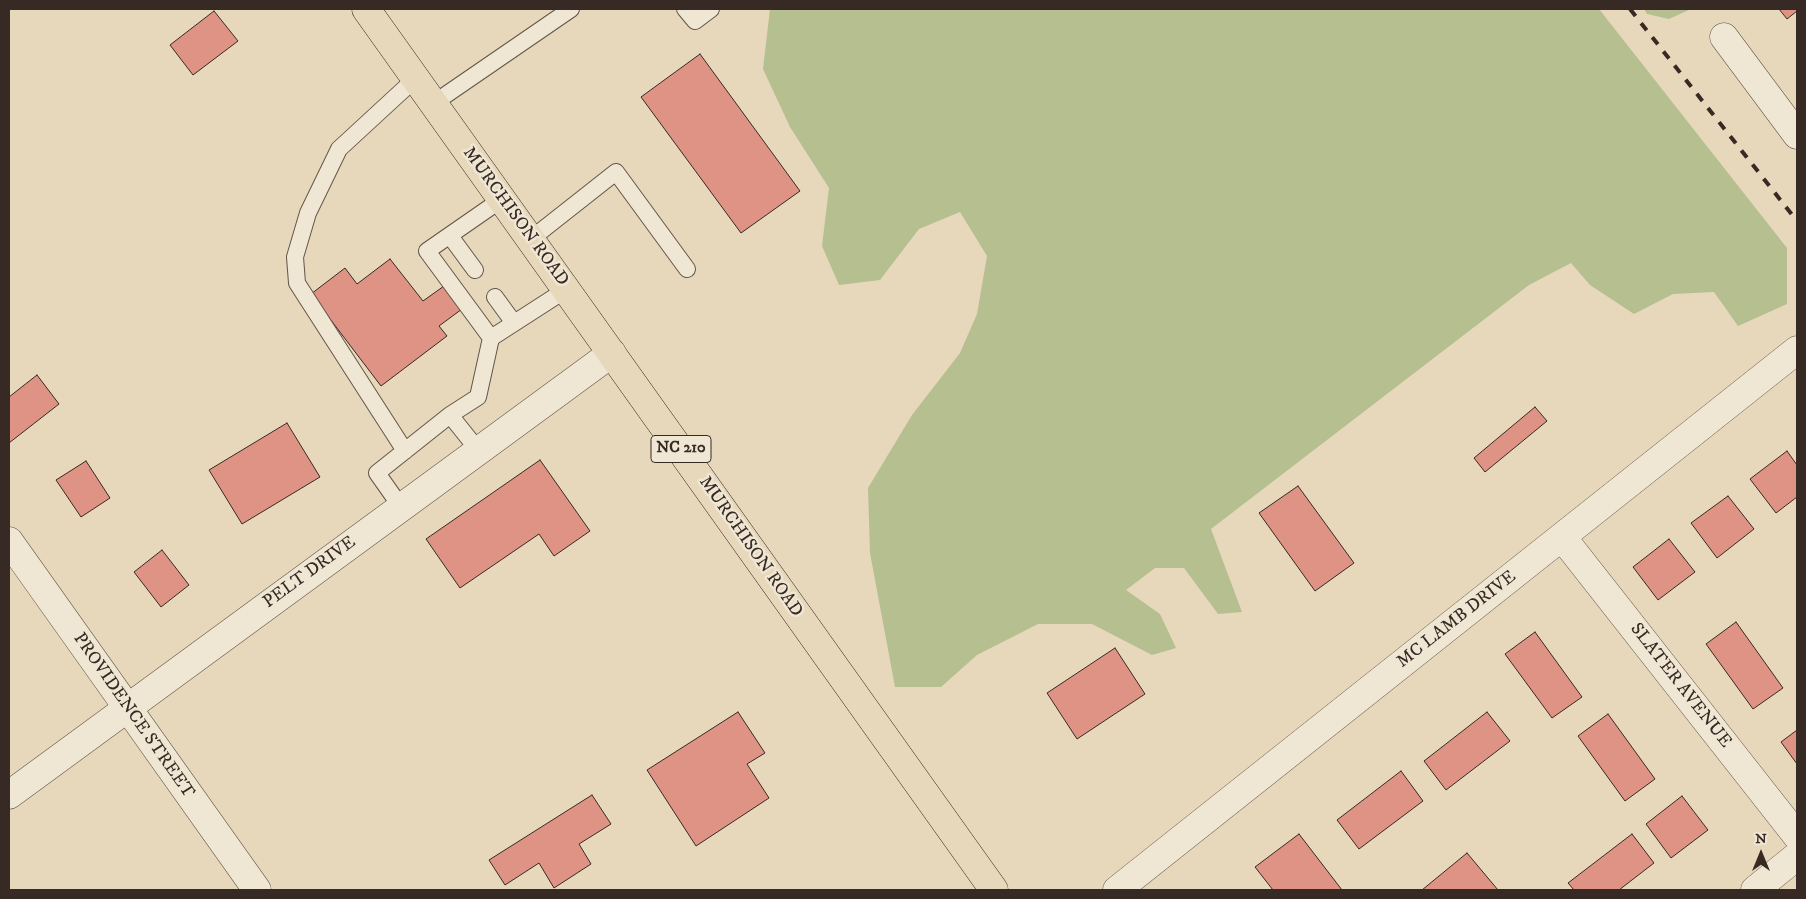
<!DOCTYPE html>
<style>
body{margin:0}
#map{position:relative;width:1806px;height:899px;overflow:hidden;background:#e7d8bb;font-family:"IM FELL DW Pica",serif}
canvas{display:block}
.frame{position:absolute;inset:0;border:10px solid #372924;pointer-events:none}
.north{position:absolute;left:1736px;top:829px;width:50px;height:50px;-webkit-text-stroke:4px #efe6d3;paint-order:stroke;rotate:0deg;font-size:14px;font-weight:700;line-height:20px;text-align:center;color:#372924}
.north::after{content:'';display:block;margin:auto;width:18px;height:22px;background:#372924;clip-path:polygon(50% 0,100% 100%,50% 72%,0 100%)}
</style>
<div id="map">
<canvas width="1806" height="899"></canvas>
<div class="frame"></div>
<div class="north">N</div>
</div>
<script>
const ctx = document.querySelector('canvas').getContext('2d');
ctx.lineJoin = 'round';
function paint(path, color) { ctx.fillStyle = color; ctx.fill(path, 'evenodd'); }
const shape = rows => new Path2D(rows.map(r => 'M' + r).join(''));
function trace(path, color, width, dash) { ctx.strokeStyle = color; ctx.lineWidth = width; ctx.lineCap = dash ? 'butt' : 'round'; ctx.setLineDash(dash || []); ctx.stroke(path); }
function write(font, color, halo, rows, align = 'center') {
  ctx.font = font + ' "IM FELL DW Pica",serif'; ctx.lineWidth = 5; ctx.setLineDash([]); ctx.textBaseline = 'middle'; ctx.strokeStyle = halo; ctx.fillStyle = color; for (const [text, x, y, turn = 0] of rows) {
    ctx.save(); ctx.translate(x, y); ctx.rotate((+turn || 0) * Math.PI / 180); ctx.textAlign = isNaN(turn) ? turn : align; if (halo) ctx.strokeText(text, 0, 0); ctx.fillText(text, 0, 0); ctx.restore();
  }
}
const green = shape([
 [770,9,1599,9,1787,248,1787,304,1738,326,1714,292,1673,294,1634,314,1590,285,1571,263,1529,285,1211,529,1242,612,1218,614,1184,568,1155,568,1126,590,1160,614,1176,648,1152,655,1092,624,1038,624,977,655,941,687,895,687,870,553,868,488,912,415,960,353,977,314,987,256,960,212,919,229,880,280,839,285,822,246,829,188,790,127,763,69],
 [1644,9,1691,9,1669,19,1647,14]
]);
const building = shape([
 [1779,9,1797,9,1797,11,1787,19,1779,9],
 [214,11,238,41,193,75,170,45,214,11],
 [700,54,800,191,741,233,641,97,700,54],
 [390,259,423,301,444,286,462,309,439,326,447,336,381,386,311,294,345,268,357,284,390,259],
 [37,375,59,404,9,443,9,397,37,375],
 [1535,407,1547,421,1485,472,1474,458,1535,407],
 [287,423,320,477,242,524,209,470,287,423],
 [1787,451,1797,465,1797,497,1776,513,1750,479,1787,451],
 [540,460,590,531,554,556,539,534,460,588,426,539,540,460],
 [86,461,110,498,81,517,56,480,86,461],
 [1298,486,1354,563,1315,591,1259,513,1298,486],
 [1728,496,1754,529,1717,558,1691,523,1728,496],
 [1669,539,1695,572,1658,600,1633,567,1669,539],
 [162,550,189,585,161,607,134,572,162,550],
 [1736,622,1783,688,1753,709,1706,644,1736,622],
 [1535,632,1582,697,1552,718,1505,654,1535,632],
 [1115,648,1145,694,1077,739,1047,693,1115,648],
 [738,712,765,753,747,764,769,798,696,846,647,770,738,712],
 [1487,712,1510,741,1446,790,1424,761,1487,712],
 [1608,714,1655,779,1625,801,1578,736,1608,714],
 [1797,730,1797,764,1781,742,1797,730],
 [1401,771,1423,801,1359,849,1337,820,1401,771],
 [592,795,611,824,579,844,591,864,554,888,539,863,505,885,489,860,592,795],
 [1682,796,1708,830,1671,858,1646,824,1682,796],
 [1299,834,1342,890,1273,890,1255,867,1299,834],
 [1632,834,1654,863,1619,890,1574,890,1568,883,1632,834],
 [1467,853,1498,890,1422,890,1467,853]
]);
const service = shape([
 [685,9,695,21,711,9],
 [434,103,571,9],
 [502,199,427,251,491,338,567,289],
 [450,236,475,270],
 [531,239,616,172,687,269],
 [495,297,514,323],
 [478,450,450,415,478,397,491,338],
 [405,451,297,283,295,257,308,213,339,149,416,78],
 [401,507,377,473,450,415]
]);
const minor = shape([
 [1724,37,1797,135],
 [1562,537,1797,836],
 [9,541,257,890],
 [9,795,612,353],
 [1117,890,1797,350],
 [1755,890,1797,856]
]);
const primary = shape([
 [366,9,994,890]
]);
const rail = shape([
 [1630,9,1797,221]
]);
const shields = [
 [681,449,60]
];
const shieldNames = [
 ["NC 210",681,449]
];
const streetNames = [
 ["MURCHISON ROAD",515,217,54],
 ["MURCHISON ROAD",750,547,55],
 ["PELT DRIVE",310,573,-36],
 ["MC LAMB DRIVE",1457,620,-38],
 ["SLATER AVENUE",1680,686,52],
 ["PROVIDENCE STREET",133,716,55]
];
paint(green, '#b5bf90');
paint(building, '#de9384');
trace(building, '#372924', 1);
trace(service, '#63554a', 18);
trace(minor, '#63554a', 29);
trace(primary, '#372924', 29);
trace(service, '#efe6d3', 16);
trace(minor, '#efe6d3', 28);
trace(primary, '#e7d8bb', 28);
trace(rail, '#372924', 4, [9, 9]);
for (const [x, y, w] of shields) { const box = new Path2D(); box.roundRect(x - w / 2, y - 13.5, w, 27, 4); ctx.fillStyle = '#efe6d3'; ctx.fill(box); trace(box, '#372924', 1); }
write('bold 16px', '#372924', null, shieldNames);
write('18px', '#372924', '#efe6d3', streetNames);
</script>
